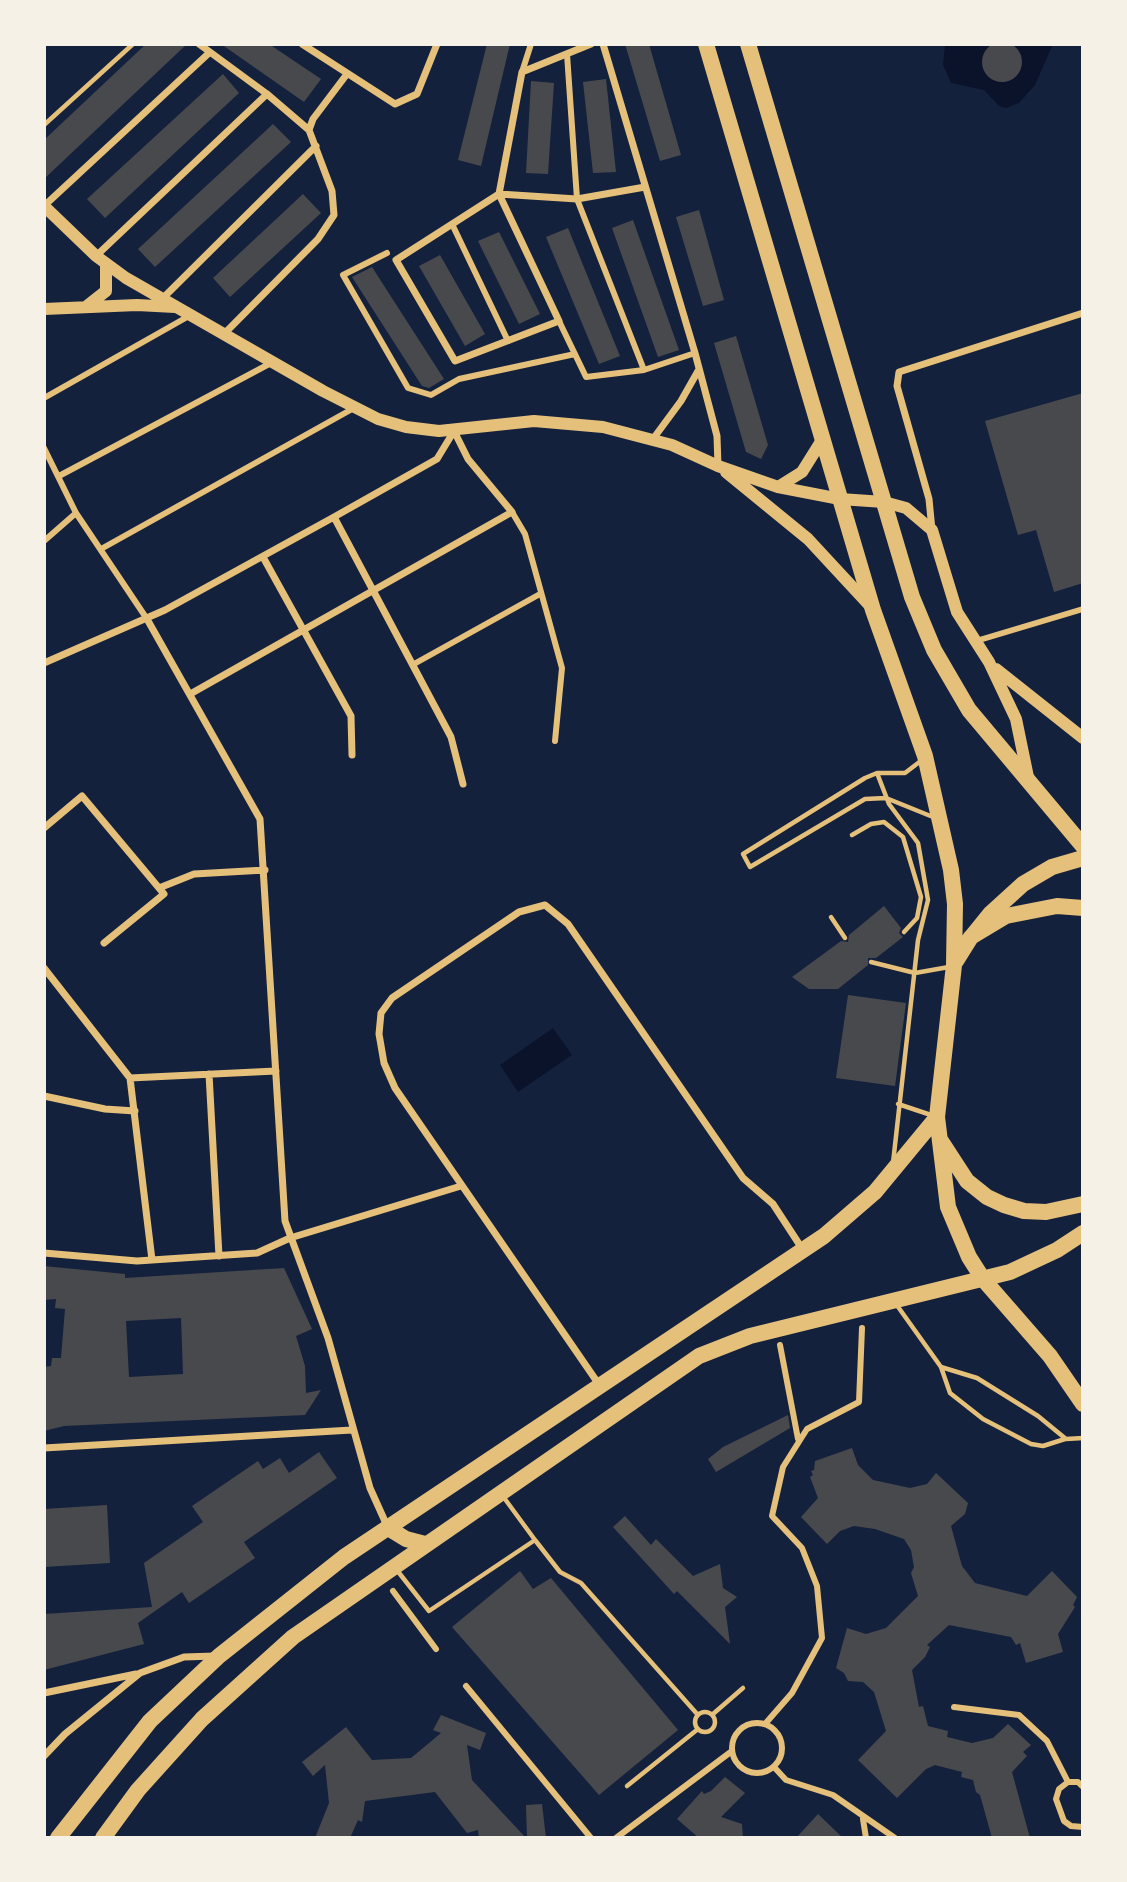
<!DOCTYPE html>
<style>
body{margin:0}
#map{position:relative;width:1127px;height:1882px;overflow:hidden;background:#14213d;font-family:"Playfair Display",serif}
canvas{display:block}
.frame{position:absolute;inset:0;border:46px solid #f6f1e7;pointer-events:none}
</style>
<div id="map">
<canvas width="1127" height="1882"></canvas>
<div class="frame"></div>
</div>
<script>
const ctx = document.querySelector('canvas').getContext('2d');
ctx.lineJoin = 'round';
function paint(path, color) { ctx.fillStyle = color; ctx.fill(path, 'evenodd'); }
const shape = rows => new Path2D(rows.map(r => 'M' + r).join(''));
function trace(path, color, width, dash) { ctx.strokeStyle = color; ctx.lineWidth = width; ctx.lineCap = dash ? 'butt' : 'round'; ctx.setLineDash(dash || []); ctx.stroke(path); }
const water = shape([
 [945,44,1053,44,1035,85,1019,103,1006,108,999,106,984,90,951,83,943,65],
 [553,1028,572,1055,518,1092,500,1065]
]);
const building = shape([
 '982 62a20 20 0 1 1 40 0a20 20 0 1 1-40 0Z',
 [146,44,187,44,44,179,44,140],
 [221,44,269,44,321,79,304,102],
 [487,44,510,44,481,166,458,160],
 [625,44,649,44,681,155,660,161],
 [223,74,239,93,105,218,87,199],
 [606,79,616,172,593,173,583,82],
 [531,81,554,83,548,174,526,173],
 [273,124,291,142,155,267,138,249],
 [303,194,321,213,230,297,213,278],
 [699,210,724,300,703,306,676,217],
 [633,220,679,350,658,357,612,228],
 [568,228,620,356,599,364,546,237],
 [499,232,540,314,519,324,478,241],
 [440,255,485,334,465,346,419,266],
 [372,267,444,379,429,388,422,386,352,277],
 [736,336,768,445,761,459,746,452,714,343],
 [1083,393,1083,583,1054,592,1036,530,1018,535,985,421],
 [884,906,901,928,899,933,903,937,876,958,868,958,868,965,838,989,809,989,792,977,841,941,848,942,849,935],
 [848,995,906,1003,895,1086,836,1078],
 [44,1266,125,1274,125,1278,284,1268,312,1329,296,1336,305,1366,306,1393,321,1390,305,1415,64,1426,44,1431,44,1367,51,1366,52,1358,61,1358,65,1309,55,1308,56,1299,44,1300],
 [181,1318,183,1374,129,1377,126,1321],
 [788,1415,790,1428,716,1472,708,1459,723,1447],
 [852,1448,858,1465,873,1480,910,1488,927,1484,936,1473,968,1503,965,1514,951,1526,962,1566,975,1583,1027,1596,1052,1571,1077,1597,1073,1605,1075,1607,1058,1634,1063,1652,1026,1663,1020,1643,1016,1645,1011,1637,949,1625,927,1645,930,1647,925,1657,912,1670,919,1707,923,1706,928,1726,948,1731,947,1737,972,1743,993,1738,1008,1724,1031,1745,1023,1752,1027,1756,1012,1772,1030,1838,992,1838,980,1795,976,1792,973,1780,961,1777,962,1772,935,1765,926,1769,897,1798,858,1760,886,1731,874,1692,863,1682,848,1681,844,1673,836,1668,847,1628,866,1634,886,1628,918,1596,911,1573,914,1567,911,1550,904,1539,875,1529,854,1526,840,1531,827,1544,801,1517,818,1498,810,1477,813,1475,811,1471,814,1470,815,1461],
 [319,1452,337,1478,244,1542,255,1558,189,1603,182,1592,138,1623,144,1644,44,1670,44,1614,152,1607,144,1563,203,1522,192,1506,258,1461,263,1469,280,1458,289,1473],
 [107,1505,110,1563,44,1567,44,1509],
 [625,1516,651,1545,656,1539,693,1576,720,1564,723,1588,737,1597,725,1607,730,1644,677,1591,674,1594,613,1527],
 [520,1571,533,1589,551,1578,678,1730,599,1795,452,1627],
 [441,1715,486,1733,480,1750,467,1745,472,1780,526,1838,479,1838,478,1830,467,1833,435,1792,365,1801,362,1822,358,1820,350,1838,315,1838,329,1803,325,1765,313,1776,302,1762,346,1727,372,1760,411,1758,441,1733,433,1730],
 [725,1777,745,1793,721,1817,742,1824,743,1838,699,1838,677,1819,702,1791,704,1794,711,1791],
 [542,1804,546,1838,527,1838,526,1805],
 [818,1814,843,1838,796,1838]
]);
const service = shape([
 [44,125,133,44],
 [922,760,905,773,877,773,865,778,743,854,750,867,865,799,886,798,933,817],
 [877,773,889,804,918,843,928,900,918,940,893,1163],
 [852,835,871,824,884,822,903,837,921,897,917,918,904,932],
 [831,917,845,938],
 [871,962,915,973,949,967],
 [898,1104,934,1116],
 [896,1304,941,1367,977,1378,1038,1416,1066,1439,1083,1438],
 [941,1367,950,1393,983,1419,1031,1444,1043,1446,1065,1439],
 [535,1540,560,1572,581,1583,698,1715],
 [396,1569,429,1611,535,1540,502,1495],
 '695 1722a10 10 0 1 1 20 0a10 10 0 1 1-20 0Z',
 [713,1714,743,1688],
 [627,1786,698,1729]
]);
const pedestrian = shape([
 [567,54,577,199,644,370],
 [522,72,531,44],
 [452,224,508,341],
 [387,253,343,275,408,388,431,395,459,379,575,354],
 [559,321,586,377,644,370,695,353],
 [44,398,189,316],
 [44,448,76,513,147,619],
 [59,476,271,363],
 [512,512,525,534,562,668,555,741],
 [44,541,76,513],
 [101,549,354,408],
 [976,641,1083,609],
 [414,664,540,594],
 [780,1345,798,1439],
 [393,1591,436,1649],
 [466,1686,591,1838],
 [954,1707,1019,1715,1047,1741,1068,1782],
 '732 1748a25 25 0 1 1 50 0a25 25 0 1 1-50 0Z',
 [765,1724,792,1693,822,1638,817,1586,802,1548,772,1516,783,1467,807,1429,859,1402,862,1328],
 [774,1767,786,1780,833,1795,895,1838],
 [1083,1787,1078,1782,1068,1782,1059,1789,1056,1799,1064,1821,1071,1826,1083,1827],
 [863,1819,866,1838],
 [616,1838,732,1751]
]);
const minor = shape([
 [199,44,267,94,309,130],
 [302,44,395,104,417,94,437,44],
 [591,44,522,72,499,194,559,321,455,361,396,260,499,194,577,199,645,187],
 [603,44,695,353,717,436,718,466],
 [44,206,209,53],
 [96,256,267,94],
 [164,297,316,146],
 [224,334,318,239,334,215,332,191,309,130,313,119,347,74],
 [653,439,681,401,698,371],
 [334,517,451,737,463,784],
 [932,530,929,499,897,386,899,372,1083,313],
 [263,557,351,716,352,755],
 [147,619,260,819,285,1221,328,1338,370,1488,388,1528],
 [44,663,165,610,334,517,437,459,454,431],
 [192,693,512,512,468,459,454,431],
 [44,828,82,796,164,894,104,943],
 [159,888,194,874,265,870],
 [44,968,130,1078,152,1260],
 [209,1074,219,1256],
 [130,1078,276,1071],
 [44,1096,105,1109,135,1111],
 [44,1253,137,1261,257,1253,290,1238,461,1186],
 [600,1386,395,1088,384,1063,379,1034,381,1013,392,998,519,912,545,905,568,924,743,1178,773,1204,803,1250],
 [44,1448,352,1430],
 [44,1693,136,1674],
 [44,1756,65,1734,140,1673,184,1657,215,1656]
]);
const tertiary = shape([
 [44,206,96,256,126,278,323,391,378,419,406,427,439,431,534,421,603,427,672,445,718,466,778,487,840,499,884,502,906,508,932,530,957,612,989,662,1016,719,1029,782],
 [87,306,106,291,106,264],
 [44,309,137,305,175,307],
 [726,472,808,539,871,607],
 [778,487,802,472,822,440],
 [996,669,1083,738]
]);
const primary = shape([
 [973,935,990,914,1023,884,1052,867,1083,858]
]);
const trunk = shape([
 [706,44,873,610,925,756,951,870,955,904,954,965,937,1117,948,1207,969,1257,983,1279,1050,1356,1083,1404],
 [748,44,912,597,934,650,969,710,1083,846],
 [956,961,971,937,1006,916,1057,906,1083,908],
 [941,1141,967,1181,987,1197,1004,1205,1024,1211,1046,1212,1083,1204],
 [388,1528,406,1539,425,1544],
 [58,1838,150,1721,219,1656,344,1557,824,1236,875,1192,937,1117],
 [103,1838,138,1790,202,1719,293,1637,699,1356,750,1336,1010,1272,1057,1250,1083,1233]
]);
paint(water, '#0b132b');
paint(building, '#48494c');
trace(service, '#e5c07b', 4.5);
trace(pedestrian, '#e5c07b', 6);
trace(minor, '#e5c07b', 7);
trace(tertiary, '#e5c07b', 12);
trace(primary, '#e5c07b', 16);
trace(trunk, '#e5c07b', 16);
</script>
